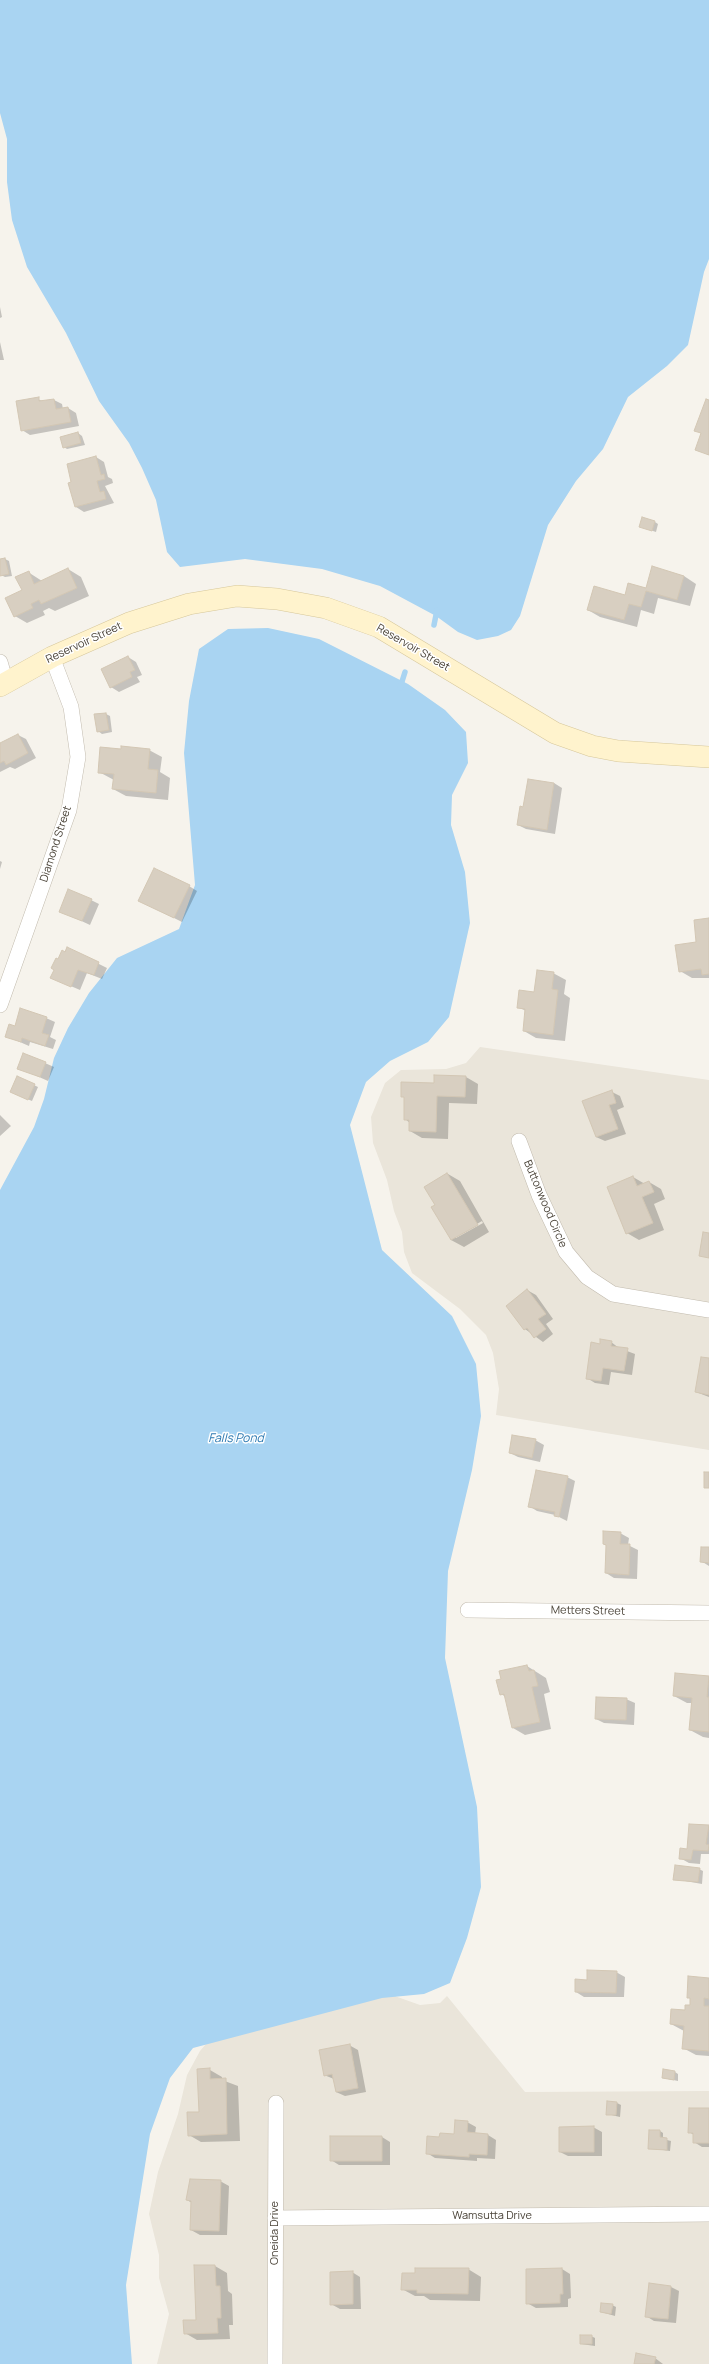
<!DOCTYPE html>
<style>
body{margin:0}
canvas{display:block;background:#f6f3ec}
</style>
<canvas width="709" height="2364"></canvas>
<script>
const ctx = document.querySelector('canvas').getContext('2d');
ctx.lineJoin = 'round';
function paint(path, color) { ctx.fillStyle = color; ctx.fill(path, 'evenodd'); }
const shape = rows => new Path2D(rows.map(r => 'M' + r).join(''));
function trace(path, color, width, dash) { ctx.strokeStyle = color; ctx.lineWidth = width; ctx.lineCap = dash ? 'butt' : 'round'; ctx.setLineDash(dash || []); ctx.stroke(path); }
function write(font, color, halo, rows, align = 'center') {
  ctx.font = font + ' Manrope,sans-serif'; ctx.lineWidth = 3; ctx.setLineDash([]); ctx.textBaseline = 'middle'; ctx.strokeStyle = halo; ctx.fillStyle = color; for (const [text, x, y, turn = 0] of rows) {
    ctx.save(); ctx.translate(x, y); ctx.rotate((+turn || 0) * Math.PI / 180); ctx.textAlign = isNaN(turn) ? turn : align; if (halo) ctx.strokeText(text, 0, 0); ctx.fillText(text, 0, 0); ctx.restore();
  }
}
const residential = shape([
 [480,1047,709,1080,709,1450,496,1415,499,1389,493,1353,486,1335,460,1309,412,1273,404,1252,402,1232,394,1211,387,1180,373,1143,371,1117,385,1083,401,1070,446,1069,466,1063],
 [389,1994,420,2005,440,2003,447,1996,525,2092,709,2091,709,2364,157,2364,169,2314,159,2278,159,2255,149,2214,158,2172,178,2114,187,2075,200,2051,218,2030]
]);
const water = shape([
 [0,0,709,0,709,259,704,272,688,345,667,366,628,397,603,449,576,481,548,525,520,616,511,630,498,636,477,640,458,632,436,616,380,586,322,569,245,559,180,567,167,552,156,500,142,468,129,443,99,401,66,333,27,267,12,220,7,182,7,139,0,113],
 [268,628,319,639,408,684,445,710,466,732,468,763,452,795,451,825,465,872,470,923,449,1017,428,1042,390,1061,366,1082,350,1125,382,1250,452,1316,476,1364,481,1416,472,1470,448,1571,445,1658,477,1807,481,1887,467,1938,450,1983,424,1994,382,1998,193,2048,170,2078,150,2134,126,2285,132,2364,0,2364,0,1190,34,1127,44,1099,54,1058,68,1028,89,993,117,958,179,929,195,885,184,753,189,701,199,649,228,629]
]);
const shadow = shape([
 [0,307,2,317,0,318],
 [0,342,4,360,0,360],
 [38,399,44,402,54,400,62,404,63,409,68,408,76,413,79,426,30,435,22,430],
 [78,433,82,436,85,445,67,449,64,447],
 [96,457,104,462,108,477,112,479,113,483,105,486,114,503,84,512,76,507,70,484],
 [655,522,658,524,656,532,644,528],
 [5,559,9,561,12,576,5,577,1,575,0,560],
 [653,568,684,576,696,584,690,606,658,598,654,614,641,610,637,627,600,617,588,610,647,589],
 [68,569,81,577,89,596,55,611,49,608,43,611,45,615,27,623,15,616,28,572,42,581],
 [128,657,136,662,142,675,137,677,140,682,119,692,111,687],
 [106,714,110,716,112,732,102,734,98,731],
 [18,735,26,739,36,758,15,769,10,767,0,772,0,744],
 [121,750,149,750,162,757,160,772,170,778,168,800,126,796,113,789,114,780,99,772],
 [554,783,562,788,555,834,526,829,518,825,524,808],
 [0,861,2,862,0,869],
 [189,886,197,891,182,922,148,905],
 [91,900,99,904,90,925,60,911],
 [709,919,709,978,692,978,680,971,697,943],
 [67,948,107,968,102,979,87,973,80,990,52,978,59,960],
 [553,973,566,980,564,994,570,998,565,1041,536,1038,524,1031,526,1011,518,1007,535,993],
 [46,1018,55,1022,50,1037,56,1040,53,1049,30,1042,29,1046,6,1036,15,1027],
 [45,1063,54,1067,48,1081,19,1068],
 [17,1077,38,1087,32,1101,15,1094],
 [466,1077,478,1084,477,1104,449,1103,448,1139,422,1138,410,1131,410,1123,405,1119,405,1098,402,1096,435,1084],
 [612,1092,620,1096,624,1107,617,1110,626,1134,605,1141,596,1137],
 [0,1115,11,1126,0,1136],
 [448,1174,460,1181,489,1232,464,1247,451,1240,436,1206],
 [482,1221,483,1223,456,1238,456,1236],
 [633,1177,645,1184,649,1182,661,1189,665,1199,654,1204,664,1230,639,1240,627,1233],
 [527,1290,536,1295,553,1319,546,1324,553,1334,543,1342,525,1329],
 [611,1342,619,1348,635,1354,632,1375,611,1372,609,1385,595,1383,587,1378,600,1345],
 [709,1359,709,1397,696,1392],
 [535,1440,544,1445,540,1462,518,1457,510,1453],
 [567,1477,575,1481,567,1521,555,1515,537,1511,529,1506],
 [620,1533,629,1538,628,1545,638,1550,637,1579,614,1578,606,1573,607,1546,604,1544],
 [709,1548,709,1566,701,1561],
 [527,1666,546,1678,550,1692,544,1694,551,1729,525,1735,513,1728,506,1697,501,1694,502,1680],
 [708,1677,709,1677,709,1738,703,1737,690,1730,693,1703,687,1703,674,1696],
 [626,1699,635,1703,634,1725,604,1723,596,1719],
 [690,1825,709,1826,709,1854,701,1854,700,1864,689,1863,680,1858,688,1850],
 [699,1869,703,1871,702,1884,674,1879],
 [616,1972,625,1977,624,1997,584,1997,576,1992,588,1981],
 [709,1979,709,2056,696,2055,683,2048,684,2031,671,2024,691,2006,691,1999,688,1997],
 [349,2045,358,2050,366,2092,345,2096,336,2092,334,2079,324,2075],
 [210,2070,222,2077,222,2080,238,2086,240,2141,201,2142,189,2135,200,2113],
 [675,2072,678,2074,678,2081,663,2078],
 [617,2103,621,2105,620,2117,607,2114],
 [709,2109,709,2147,702,2147,694,2142,694,2135,689,2132],
 [467,2122,476,2127,475,2134,488,2135,496,2140,495,2159,477,2158,477,2161,435,2158,427,2153,455,2135],
 [593,2127,602,2132,602,2156,568,2156,560,2152],
 [660,2131,663,2133,663,2139,671,2141,670,2151,649,2148],
 [331,2137,382,2137,390,2142,390,2165,339,2165,331,2160],
 [220,2181,229,2186,227,2235,200,2235,191,2230,192,2203,187,2200],
 [215,2266,227,2273,228,2291,232,2294,233,2325,229,2325,230,2339,197,2340,185,2333,197,2321],
 [468,2269,481,2277,480,2301,430,2300,424,2296,415,2296,402,2289,416,2274],
 [562,2269,570,2274,571,2298,568,2299,568,2307,536,2308,527,2303],
 [352,2272,360,2277,361,2309,340,2309,331,2304],
 [650,2284,671,2287,679,2291,676,2323,654,2321,646,2316],
 [612,2305,616,2307,615,2316,601,2312],
 [591,2336,595,2338,595,2346,581,2344],
 [655,2358,663,2364,635,2364]
]);
const stream = shape([
 [434,625,437,610],
 [400,688,405,672]
]);
const building = shape([
 [39,397,39,401,54,399,56,409,68,407,71,422,21,431,16,401,39,397],
 [706,399,709,400,709,455,695,450,701,433,694,431,706,399],
 [78,432,81,443,63,448,60,437,78,432],
 [96,456,101,475,104,474,105,479,97,481,100,492,104,491,106,499,75,507,68,483,71,482,67,464,96,456],
 [642,517,655,521,652,531,639,527,642,517],
 [5,558,9,574,0,576,0,559,5,558],
 [652,566,684,576,677,600,646,591,641,607,629,604,624,620,587,610,594,586,625,595,628,583,646,588,652,566],
 [68,568,77,588,41,604,39,600,31,604,33,608,14,617,5,598,22,590,15,577,29,571,34,584,68,568],
 [128,656,135,670,130,672,132,677,110,688,101,669,128,656],
 [106,713,109,730,97,732,94,714,106,713],
 [18,734,28,753,6,765,4,761,0,763,0,743,18,734],
 [121,746,150,749,148,769,158,770,156,793,112,789,114,774,98,773,100,747,121,749,121,746],
 [528,779,554,783,547,830,517,825,520,806,523,807,528,779],
 [154,868,190,885,174,918,138,901,154,868],
 [68,889,92,899,82,921,59,912,68,889],
 [709,918,709,974,702,975,701,969,679,972,675,945,696,942,694,920,709,918],
 [67,947,99,962,94,975,78,970,71,987,50,978,54,970,51,968,56,958,58,959,62,950,65,952,67,947],
 [537,970,554,972,552,989,558,990,553,1035,523,1031,525,1009,517,1008,519,990,534,992,537,970],
 [20,1008,47,1017,42,1033,49,1035,45,1046,22,1038,21,1042,5,1037,9,1024,15,1026,20,1008],
 [23,1053,46,1062,40,1077,17,1069,23,1053],
 [434,1075,466,1076,465,1097,437,1096,436,1132,409,1131,409,1120,404,1120,404,1097,401,1097,401,1082,434,1083,434,1075],
 [17,1076,35,1084,28,1100,10,1092,17,1076],
 [612,1090,616,1103,609,1105,618,1129,596,1137,582,1101,612,1090],
 [447,1173,478,1225,451,1240,431,1207,435,1205,424,1187,447,1173],
 [633,1176,637,1186,649,1181,654,1192,642,1197,653,1223,626,1234,607,1187,633,1176],
 [703,1232,709,1233,709,1258,699,1256,703,1232],
 [527,1289,546,1314,538,1319,546,1329,534,1338,527,1328,524,1330,506,1306,527,1289],
 [600,1339,612,1341,611,1346,628,1348,624,1371,603,1368,601,1381,586,1379,591,1342,600,1344,600,1339],
 [701,1357,709,1358,709,1395,695,1392,701,1357],
 [512,1435,536,1439,532,1458,509,1453,512,1435],
 [536,1470,568,1476,559,1517,554,1516,555,1512,528,1507,536,1470],
 [704,1472,709,1472,709,1488,704,1488,704,1472],
 [603,1531,621,1532,620,1544,630,1544,629,1575,605,1573,606,1545,603,1544,603,1531],
 [701,1547,709,1547,709,1563,700,1562,701,1547],
 [527,1665,529,1671,534,1670,538,1686,532,1687,540,1722,512,1728,504,1694,500,1695,496,1680,501,1679,499,1671,527,1665],
 [675,1673,709,1676,707,1697,709,1697,709,1732,689,1730,692,1698,673,1696,675,1673],
 [596,1697,627,1698,626,1720,595,1719,596,1697],
 [689,1824,709,1825,706,1844,709,1845,708,1851,693,1850,691,1860,679,1859,680,1848,687,1849,689,1824],
 [675,1865,700,1868,698,1882,673,1880,675,1865],
 [587,1970,617,1971,616,1993,575,1992,575,1979,587,1980,587,1970],
 [688,1976,709,1978,709,1999,704,1998,704,2006,709,2006,709,2051,682,2049,684,2026,670,2024,671,2009,685,2010,685,2005,690,2005,690,1998,687,1998,688,1976],
 [350,2044,358,2088,336,2092,332,2074,324,2076,319,2050,350,2044],
 [210,2068,210,2079,226,2078,227,2134,188,2136,187,2112,199,2112,197,2069,210,2068],
 [663,2069,675,2071,674,2080,662,2078,663,2069],
 [607,2101,617,2102,616,2115,606,2115,607,2101],
 [689,2108,709,2108,709,2143,693,2143,693,2133,688,2133,689,2108],
 [455,2120,468,2121,467,2132,488,2134,487,2155,469,2154,469,2157,426,2154,427,2136,439,2137,440,2133,454,2134,455,2120],
 [594,2126,594,2152,559,2152,559,2127,594,2126],
 [649,2130,660,2130,660,2137,667,2138,667,2150,648,2149,649,2130],
 [330,2136,382,2136,382,2161,330,2161,330,2136],
 [190,2179,221,2180,219,2231,190,2230,191,2201,186,2200,190,2179],
 [194,2265,215,2265,216,2286,220,2286,221,2318,217,2318,218,2333,184,2334,183,2320,196,2320,194,2265],
 [415,2268,469,2268,468,2294,417,2293,417,2290,401,2290,402,2273,415,2273,415,2268],
 [562,2268,563,2294,560,2294,560,2303,526,2304,526,2269,562,2268],
 [353,2271,353,2304,330,2305,330,2272,353,2271],
 [649,2283,671,2286,668,2319,645,2317,649,2283],
 [601,2303,613,2304,611,2314,600,2312,601,2303],
 [580,2335,592,2335,592,2344,580,2344,580,2335],
 [636,2353,656,2357,654,2364,634,2364,636,2353]
]);
const street = shape([
 [0,662,6,683],
 [0,1005,69,810,78,757,71,707,52,657],
 [519,1141,539,1195,566,1252,587,1277,613,1294,709,1310],
 [468,1610,709,1613],
 [275,2218,709,2214],
 [275,2364,276,2103]
]);
const secondary = shape([
 [0,686,52,657,129,623,189,604,237,596,277,599,326,608,379,627,555,733,592,746,618,751,709,757]
]);
const streetNames = [
 ["Reservoir Street",84,643,-25],
 ["Reservoir Street",413,648,30],
 ["Diamond Street",56,844,-72],
 ["Buttonwood Circle",545,1204,67],
 ["Metters Street",588,1611,1],
 ["Wamsutta Drive",492,2216],
 ["Oneida Drive",275,2233,-90]
];
const waterNames = [
 ["Falls Pond",236,1439]
];
paint(residential, '#eae5da');
paint(water, '#a9d4f2');
paint(shadow, '#0003');
trace(stream, '#a9d4f2', 5.5);
paint(building, '#d8cfc1');
trace(building, '#d3c7b4', 1);
trace(street, '#c2bbae', 16);
trace(secondary, '#d6c79b', 22);
trace(street, '#fff', 15);
trace(secondary, '#fff3cd', 21);
write('11px', '#4b4439', '#fff', streetNames);
write('italic 12px', '#2e7ab2', '#fff', waterNames);
</script>
